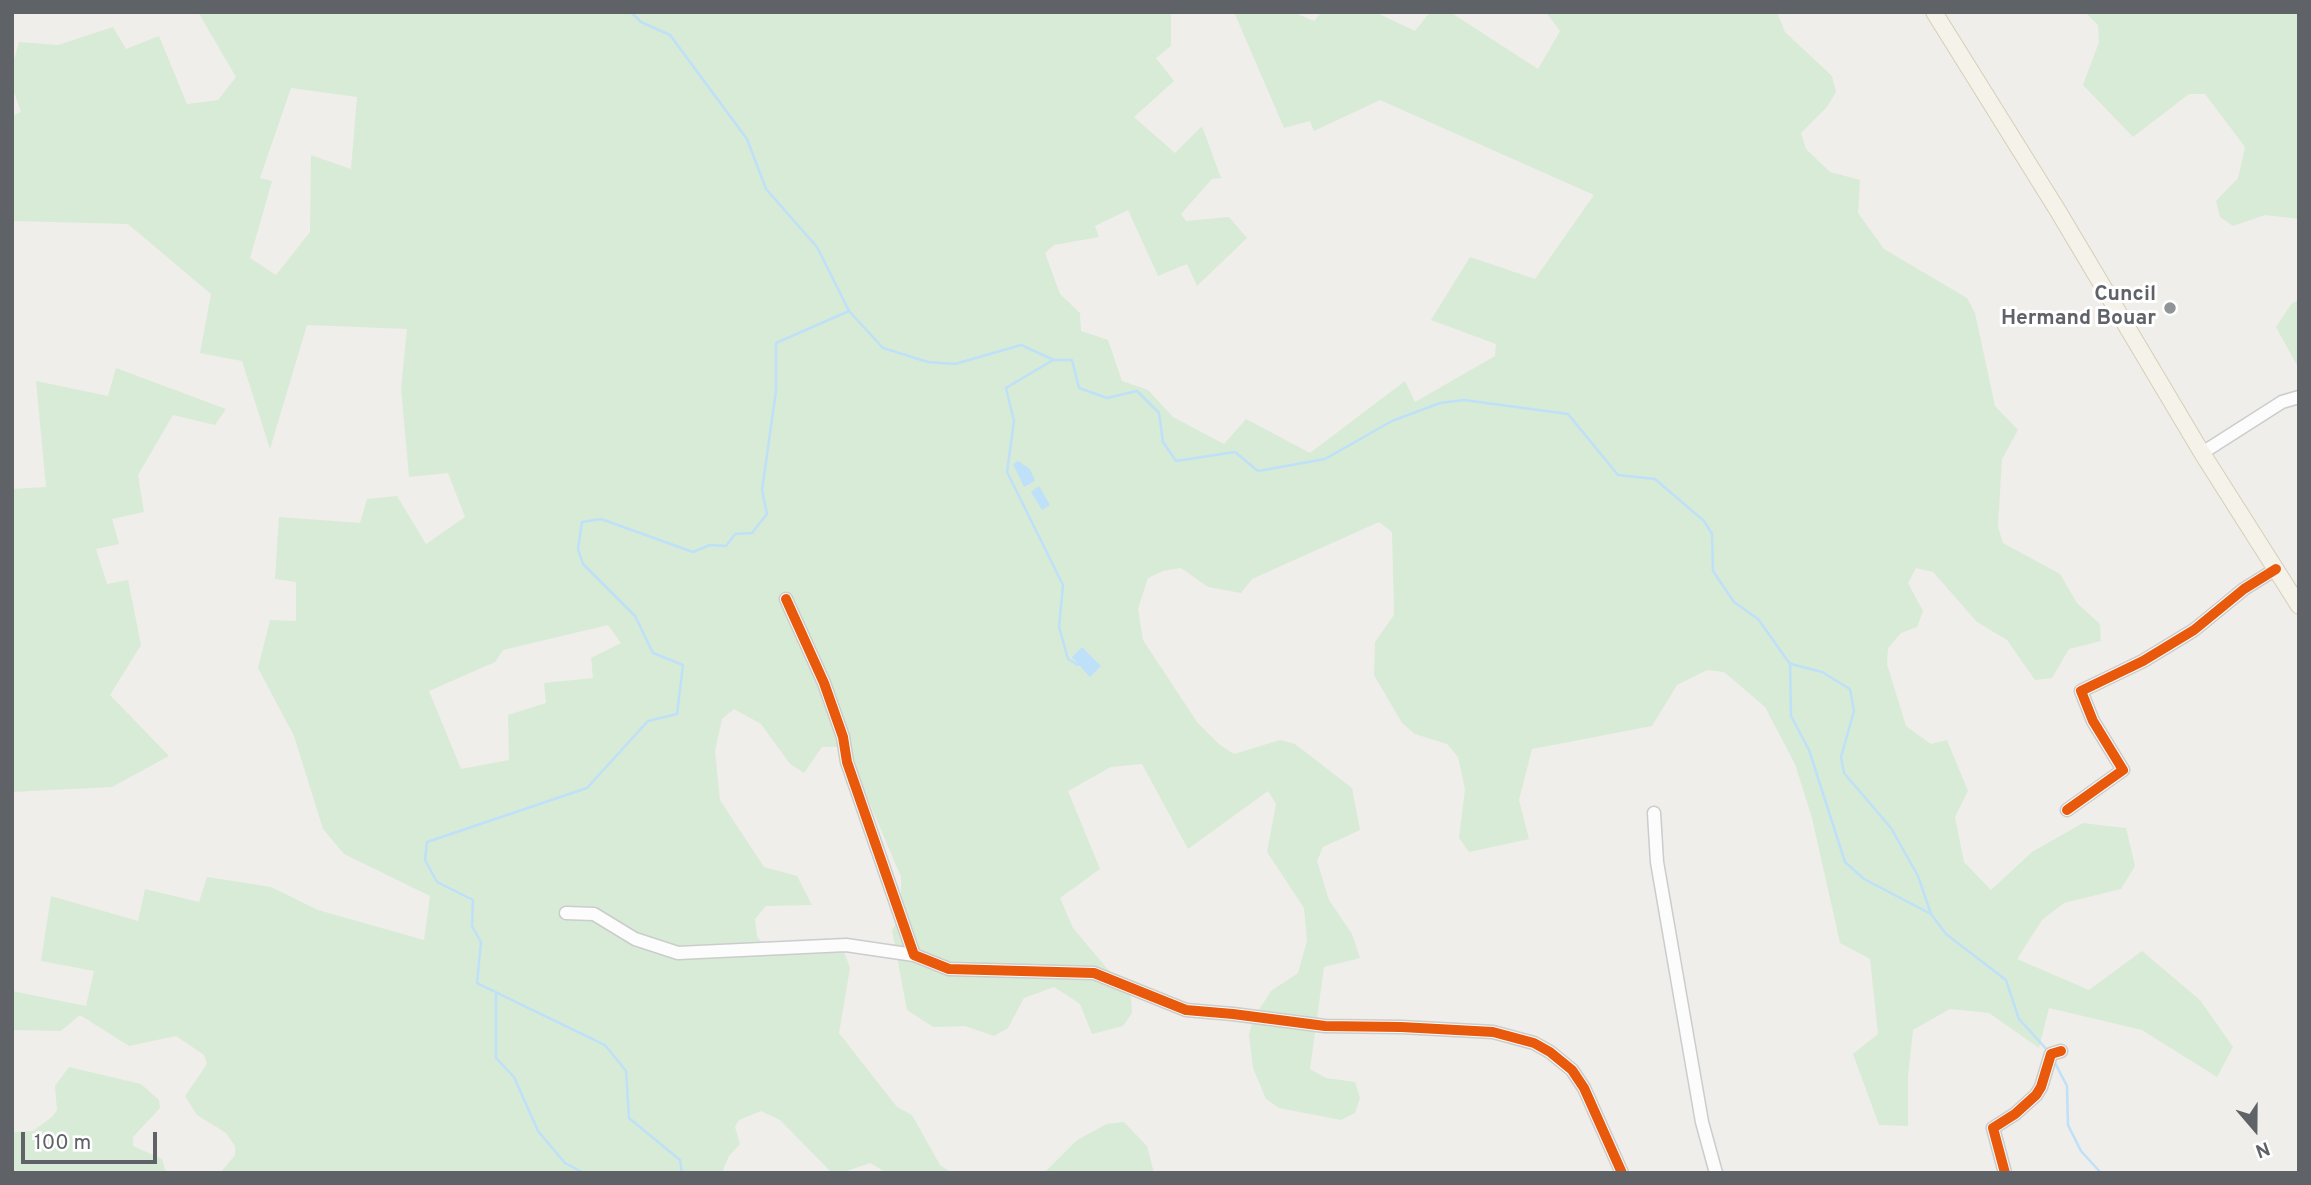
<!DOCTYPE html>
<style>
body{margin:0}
#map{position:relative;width:2311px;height:1185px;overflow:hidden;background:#efeeea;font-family:Overpass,sans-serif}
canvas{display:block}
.frame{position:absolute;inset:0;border:14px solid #5f6368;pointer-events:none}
.north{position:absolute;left:2220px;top:1094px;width:70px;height:70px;-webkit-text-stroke:5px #fff;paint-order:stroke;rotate:160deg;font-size:19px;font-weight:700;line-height:28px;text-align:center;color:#5f6368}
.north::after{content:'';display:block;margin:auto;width:24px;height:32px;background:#5f6368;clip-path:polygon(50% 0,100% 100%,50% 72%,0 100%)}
.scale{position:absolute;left:21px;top:1132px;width:136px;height:32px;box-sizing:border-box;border:4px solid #5f6368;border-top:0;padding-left:9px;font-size:21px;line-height:24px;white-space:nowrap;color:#5f6368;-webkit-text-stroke:5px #fff;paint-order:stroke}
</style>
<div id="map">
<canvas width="2311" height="1185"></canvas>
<div class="frame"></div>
<div class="north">N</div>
<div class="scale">100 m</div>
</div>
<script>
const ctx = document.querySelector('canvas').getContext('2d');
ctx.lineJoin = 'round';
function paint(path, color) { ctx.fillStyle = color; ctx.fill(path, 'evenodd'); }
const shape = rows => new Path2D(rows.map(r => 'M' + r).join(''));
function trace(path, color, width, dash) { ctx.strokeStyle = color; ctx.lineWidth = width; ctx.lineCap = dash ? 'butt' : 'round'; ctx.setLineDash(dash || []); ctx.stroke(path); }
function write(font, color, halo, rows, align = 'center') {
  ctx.font = font + ' Overpass,sans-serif'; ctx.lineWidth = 6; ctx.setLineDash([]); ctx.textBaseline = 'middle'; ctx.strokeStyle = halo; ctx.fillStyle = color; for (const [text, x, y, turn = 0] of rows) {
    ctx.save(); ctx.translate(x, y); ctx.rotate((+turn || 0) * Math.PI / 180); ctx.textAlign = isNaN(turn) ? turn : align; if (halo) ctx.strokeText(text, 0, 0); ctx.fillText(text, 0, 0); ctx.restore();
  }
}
const green = shape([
 [198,12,1171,12,1171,46,1156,58,1174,81,1134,117,1175,153,1202,126,1221,178,1212,179,1181,214,1186,221,1229,217,1247,238,1197,286,1187,264,1158,276,1128,210,1095,226,1099,237,1054,245,1045,253,1060,294,1080,313,1081,331,1108,340,1122,381,1148,390,1173,417,1224,444,1246,419,1310,453,1405,381,1415,402,1495,356,1496,344,1431,320,1470,257,1535,279,1594,195,1380,100,1314,131,1310,121,1284,128,1234,12,1293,12,1314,21,1322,12,1375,12,1415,31,1430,12,1450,12,1538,69,1560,31,1546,12,1777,12,1785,32,1832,76,1836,92,1827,107,1801,133,1806,149,1830,172,1860,180,1858,213,1884,249,1967,298,1975,313,1995,406,2018,430,2002,459,1998,527,2003,543,2060,574,2077,603,2100,624,2101,641,2069,649,2052,678,2035,680,2007,640,1977,622,1933,572,1916,568,1908,583,1923,611,1917,627,1901,633,1888,648,1887,664,1906,726,1931,744,1947,740,1968,791,1955,817,1964,862,1991,890,2032,852,2083,823,2126,828,2135,866,2121,889,2064,903,2042,920,2017,959,2089,990,2142,951,2200,1000,2233,1047,2217,1077,2142,1030,2049,1008,2039,1048,1989,1013,1950,1009,1913,1030,1908,1076,1908,1126,1879,1125,1853,1054,1878,1034,1870,959,1840,943,1812,818,1795,764,1765,707,1724,672,1707,670,1677,685,1652,726,1532,749,1519,800,1529,839,1469,852,1459,838,1465,789,1458,757,1447,744,1415,734,1402,723,1374,675,1375,642,1394,615,1392,532,1379,522,1252,579,1241,593,1208,587,1181,568,1163,571,1148,578,1138,609,1143,640,1197,722,1220,745,1234,754,1280,740,1295,744,1352,788,1360,830,1323,847,1317,861,1329,900,1352,934,1360,958,1324,967,1310,1069,1326,1078,1355,1082,1360,1098,1355,1113,1341,1120,1279,1108,1266,1099,1253,1068,1249,1035,1253,1019,1271,991,1298,973,1307,941,1304,908,1267,852,1276,804,1268,791,1188,849,1142,764,1111,767,1068,791,1100,869,1060,898,1073,928,1131,997,1132,1013,1123,1026,1092,1034,1080,1004,1054,987,1024,998,1008,1028,994,1036,965,1026,933,1027,907,1010,892,930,901,915,901,877,850,757,838,747,822,747,804,773,790,764,761,724,734,709,722,719,715,751,720,800,764,867,797,876,812,905,766,906,755,919,757,936,767,950,832,942,844,952,850,968,839,1033,897,1107,912,1115,940,1165,952,1173,887,1173,870,1163,841,1173,832,1173,780,1120,761,1111,739,1120,735,1127,740,1144,729,1156,723,1170,724,1173,220,1173,235,1155,235,1146,226,1133,197,1115,185,1096,207,1064,204,1055,176,1036,129,1046,80,1015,61,1031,12,1030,12,991,86,1006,94,971,41,961,51,896,138,921,145,889,199,902,207,877,271,887,318,910,424,940,430,896,344,854,323,829,294,736,258,668,270,620,296,621,296,582,275,579,279,517,360,523,367,499,397,496,426,544,465,517,448,473,409,477,401,388,407,329,307,325,270,449,242,361,200,353,211,294,128,224,12,221,12,116,21,112,12,86,12,67,19,42,58,45,113,27,126,49,159,36,187,104,218,100,236,77],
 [291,88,357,97,351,169,311,155,310,232,276,275,250,258,272,181,260,178],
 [608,625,621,643,591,658,593,678,544,683,546,703,508,715,509,760,461,769,429,691,495,662,503,650],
 [2085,12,2299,12,2299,219,2265,215,2233,226,2220,217,2216,201,2238,178,2245,147,2205,94,2189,94,2133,137,2083,85,2099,42,2098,25],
 [2299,300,2299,369,2276,327,2292,303],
 [116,368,226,409,215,425,173,415,138,475,144,512,112,519,119,544,96,549,107,584,128,580,141,645,110,695,169,756,112,787,12,792,12,489,46,487,36,381,108,396],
 [69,1067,141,1084,159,1100,160,1108,133,1137,133,1146,162,1159,166,1173,12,1173,12,1132,33,1131,52,1117,57,1110,55,1086],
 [1124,1122,1147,1146,1154,1173,1044,1173,1077,1140,1107,1124]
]);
const water = shape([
 [1018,461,1030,469,1035,481,1024,487,1013,464],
 [1039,486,1050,505,1042,510,1031,492],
 [1082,647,1101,666,1090,677,1072,657]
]);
const stream = shape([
 [631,12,641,22,670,35,747,139,766,189,817,247,849,311,776,343,776,391,762,490,767,514,752,533,735,534,726,546,710,545,693,552,601,519,582,522,578,549,583,564,635,616,653,653,683,665,677,714,648,721,587,788,427,842,425,860,437,882,473,900,472,926,481,942,477,983,605,1045,626,1071,629,1118,680,1160,682,1173],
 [849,311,883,348,928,362,955,364,1021,345,1054,360,1072,360,1079,388,1107,398,1137,391,1159,413,1163,442,1176,461,1235,452,1258,471,1325,459,1392,421,1440,403,1464,400,1568,414,1618,475,1655,479,1704,521,1712,534,1713,571,1734,602,1758,619,1790,664,1791,716,1809,750,1845,862,1864,879,1931,914,1946,934,2006,980,2019,1019,2049,1052],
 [1053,360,1006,388,1014,421,1007,472,1063,585,1059,627,1068,659,1078,665],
 [1791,664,1822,672,1850,689,1854,711,1841,757,1844,773,1891,828,1918,876,1931,914],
 [496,994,496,1058,514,1077,538,1131,565,1163,584,1173],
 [2054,1061,2067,1086,2068,1125,2081,1151,2101,1173]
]);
const minor = shape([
 [2202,453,2282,402,2299,397],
 [786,599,824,683,843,737,847,762,914,955,949,969,1094,973,1186,1010,1233,1014,1325,1026,1401,1027,1493,1032,1534,1043,1550,1052,1572,1070,1584,1088,1622,1173],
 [2067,810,2123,770,2093,721,2081,691,2143,661,2194,630,2244,589,2276,569],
 [1654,813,1657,862,1702,1122,1716,1173],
 [566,913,594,914,635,939,678,953,846,945,914,955],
 [2005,1173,1993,1128,2015,1114,2036,1095,2041,1087,2051,1054,2061,1051]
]);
const major = shape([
 [1934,12,2058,211,2202,453,2299,606]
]);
const cycleway = shape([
 [786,599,824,683,843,737,847,762,914,955,949,969,1094,973,1186,1010,1233,1014,1325,1026,1401,1027,1493,1032,1534,1043,1550,1052,1572,1070,1584,1088,1622,1173],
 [2067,810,2123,770,2093,721,2081,691,2143,661,2194,630,2244,589,2276,569],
 [2005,1173,1993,1128,2015,1114,2036,1095,2041,1087,2051,1054,2061,1051]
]);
const markers = [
 [2170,308,7,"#919496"]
];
const poiNames = [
 ["Cuncil",2156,296],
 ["Hermand Bouar",2156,320]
];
paint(green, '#d8ebd6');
paint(water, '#bfe0f9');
trace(stream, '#bfe0f9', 2.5);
trace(minor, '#cbcccc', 15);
trace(major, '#d7ceb8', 18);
trace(minor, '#fdfcfc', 12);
trace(major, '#f4f2e9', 16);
trace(cycleway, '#e8590c', 10);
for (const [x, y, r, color] of markers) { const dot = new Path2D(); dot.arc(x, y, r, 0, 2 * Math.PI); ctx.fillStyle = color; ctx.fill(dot); trace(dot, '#fff', 2.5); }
write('bold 21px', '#5f6368', '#fff', poiNames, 'right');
</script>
